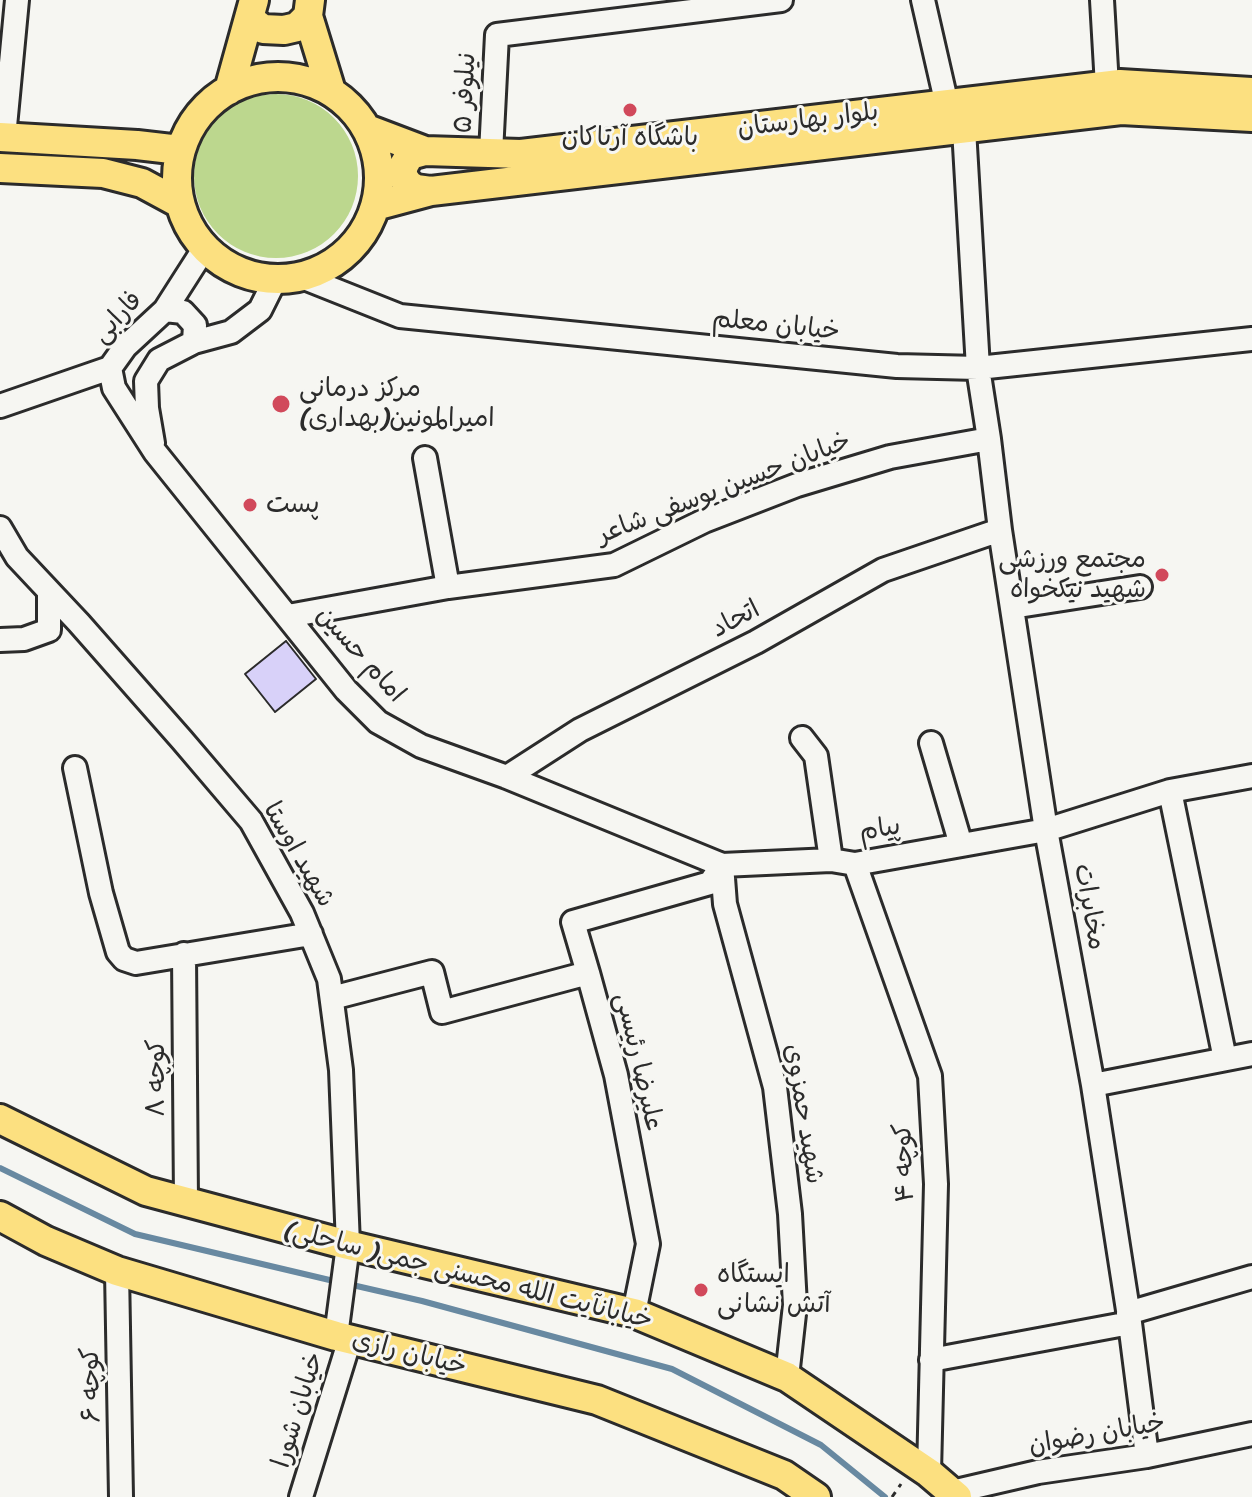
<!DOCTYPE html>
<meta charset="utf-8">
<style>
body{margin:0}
canvas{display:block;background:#f6f6f2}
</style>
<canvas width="1252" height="1497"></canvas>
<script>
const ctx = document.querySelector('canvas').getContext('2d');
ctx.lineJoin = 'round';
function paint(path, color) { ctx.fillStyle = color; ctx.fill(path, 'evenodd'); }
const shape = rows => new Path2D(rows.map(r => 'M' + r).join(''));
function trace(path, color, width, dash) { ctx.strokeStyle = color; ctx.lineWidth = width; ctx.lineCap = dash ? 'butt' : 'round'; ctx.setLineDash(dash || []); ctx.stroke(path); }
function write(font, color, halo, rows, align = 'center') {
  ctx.font = font + ' Sriracha,"Playpen Sans Arabic",sans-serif'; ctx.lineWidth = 6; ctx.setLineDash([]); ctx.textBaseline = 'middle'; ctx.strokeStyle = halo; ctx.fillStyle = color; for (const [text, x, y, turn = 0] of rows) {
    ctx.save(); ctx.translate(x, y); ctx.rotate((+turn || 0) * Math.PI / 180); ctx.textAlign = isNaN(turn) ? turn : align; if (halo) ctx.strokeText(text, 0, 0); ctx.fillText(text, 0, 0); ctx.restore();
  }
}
const green = shape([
 '194 176a82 82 0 1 1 164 0a82 82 0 1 1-164 0Z'
]);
const stream = shape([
 [0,1168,135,1234,338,1282],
 [348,1284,422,1301,672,1369,821,1445,885,1497]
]);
const building = shape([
 [286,641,316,679,275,712,245,674,286,641]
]);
const path = shape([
 [892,1497,901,1484]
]);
const minor = shape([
 [923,0,947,105],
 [1102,0,1107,86],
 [964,129,978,368,989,439,1000,530,1046,830,1093,1085,1130,1323,1147,1456],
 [4,137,17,0],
 [491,153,497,35,781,0],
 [302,277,400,316,897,366,978,368,1252,339],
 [165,310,183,312,195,325,194,342],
 [110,368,114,388,155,452,346,690,378,722,421,746,507,777,722,865,831,860,855,864,1046,830,1170,791,1252,776],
 [0,406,110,368,125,347,165,310,204,249],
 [153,443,147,408,146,381,159,360,194,342,231,332,260,310,275,280],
 [425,458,448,587],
 [0,528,17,557,79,623,182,740,251,821,302,913,329,979,341,1070,348,1245,336,1336],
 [1012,607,1140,587],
 [288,616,448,587,614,565,704,521,797,485,890,457,989,439],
 [0,640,24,639,49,630,49,592],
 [802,738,816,756,831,860],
 [931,743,961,845],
 [75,768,101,893,118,952,124,959,136,963,311,934],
 [507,777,580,730,756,642,883,570,1000,530],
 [1170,791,1225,1059],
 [855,864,930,1076,936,1184,929,1473],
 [722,865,725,904,775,1087,790,1214,795,1305,787,1377],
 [184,954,186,1202],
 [588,973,573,922,710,883,722,865],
 [332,998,432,972,442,1012,588,973,616,1075,648,1244,634,1313],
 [1093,1085,1252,1054],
 [117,1271,121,1497],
 [1128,1313,1252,1277],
 [931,1360,1130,1323],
 [952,1492,1038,1472,1147,1456,1252,1434],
 [301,1497,350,1339]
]);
const major = shape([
 [310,0,308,16,331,91],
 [250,19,263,29,284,30,297,27,308,16],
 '177 178a101 101 0 1 1 202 0a101 101 0 1 1-202 0Z',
 [229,90,254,0],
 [367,129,425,151,521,154,1120,84,1252,92],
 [0,137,137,145,180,150],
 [425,151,410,155,404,165,402,175,409,185,416,189,431,191],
 [0,168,103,173,142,183,179,203],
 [375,206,431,191,1121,110,1252,117],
 [0,1119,146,1191,348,1245,634,1313,787,1377,929,1473,957,1497],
 [0,1216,46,1241,117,1271,336,1336,597,1400,784,1475,816,1497]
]);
const markers = [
 [630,110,8,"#d1495b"],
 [281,404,10,"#d1495b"],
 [250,505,8,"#d1495b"],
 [1162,575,8,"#d1495b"],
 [701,1290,8,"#d1495b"]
];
const streetNames = [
 ["نیلوفر ۵",466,93,-87],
 ["بلوار بهارستان",808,121,-7],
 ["فارابی",118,318,-47],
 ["خیابان معلم",776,326,6],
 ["خیابان حسین یوسفی شاعر",724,489,-21],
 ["اتحاد",736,620,-28],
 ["امام حسین",360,655,48],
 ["پیام",880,830,-9],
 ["شهید اوستا",298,855,60],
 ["مخابرات",1089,907,80],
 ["علیرضا رئیسی",638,1062,77],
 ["کوچه ۸",157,1078,-90],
 ["شهید حمزوی",803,1114,81],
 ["کوچه ۴",905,1163,-92],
 ["خیابانآیت الله محسنی جمی( ساحلی)",468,1276,14],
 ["خیابان رازی",409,1354,14],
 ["کوچه ۶",92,1385,-91],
 ["خیابان شورا",299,1410,-73],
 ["خیابان رضوان",1097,1435,-10]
];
const poiNames = [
 ["باشگاه آرتاکان",630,138,"center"],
 ["مرکز درمانی",299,389],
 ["امیرالمونین(بهداری)",299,419],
 ["پست",266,505],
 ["مجتمع ورزشی",1146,560,"right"],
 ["شهید نیکخواه",1146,590,"right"],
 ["ایستگاه",717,1275],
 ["آتش نشانی",717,1305]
];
paint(green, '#bcd78e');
trace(stream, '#6889a1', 6);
paint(building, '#d8d1f9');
trace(building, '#2b2b2b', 2);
trace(minor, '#2b2b2b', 28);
trace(major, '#2b2b2b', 34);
trace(path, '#2b2b2b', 3, [6, 6]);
trace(minor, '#f6f6f2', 22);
trace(major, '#fce080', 28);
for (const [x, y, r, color] of markers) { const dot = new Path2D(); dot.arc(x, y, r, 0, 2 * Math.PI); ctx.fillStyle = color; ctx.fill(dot); trace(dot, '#f6f6f2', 3); }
write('26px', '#2b2b2b', '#f6f6f2', streetNames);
write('26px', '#2b2b2b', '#f6f6f2', poiNames, 'left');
</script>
